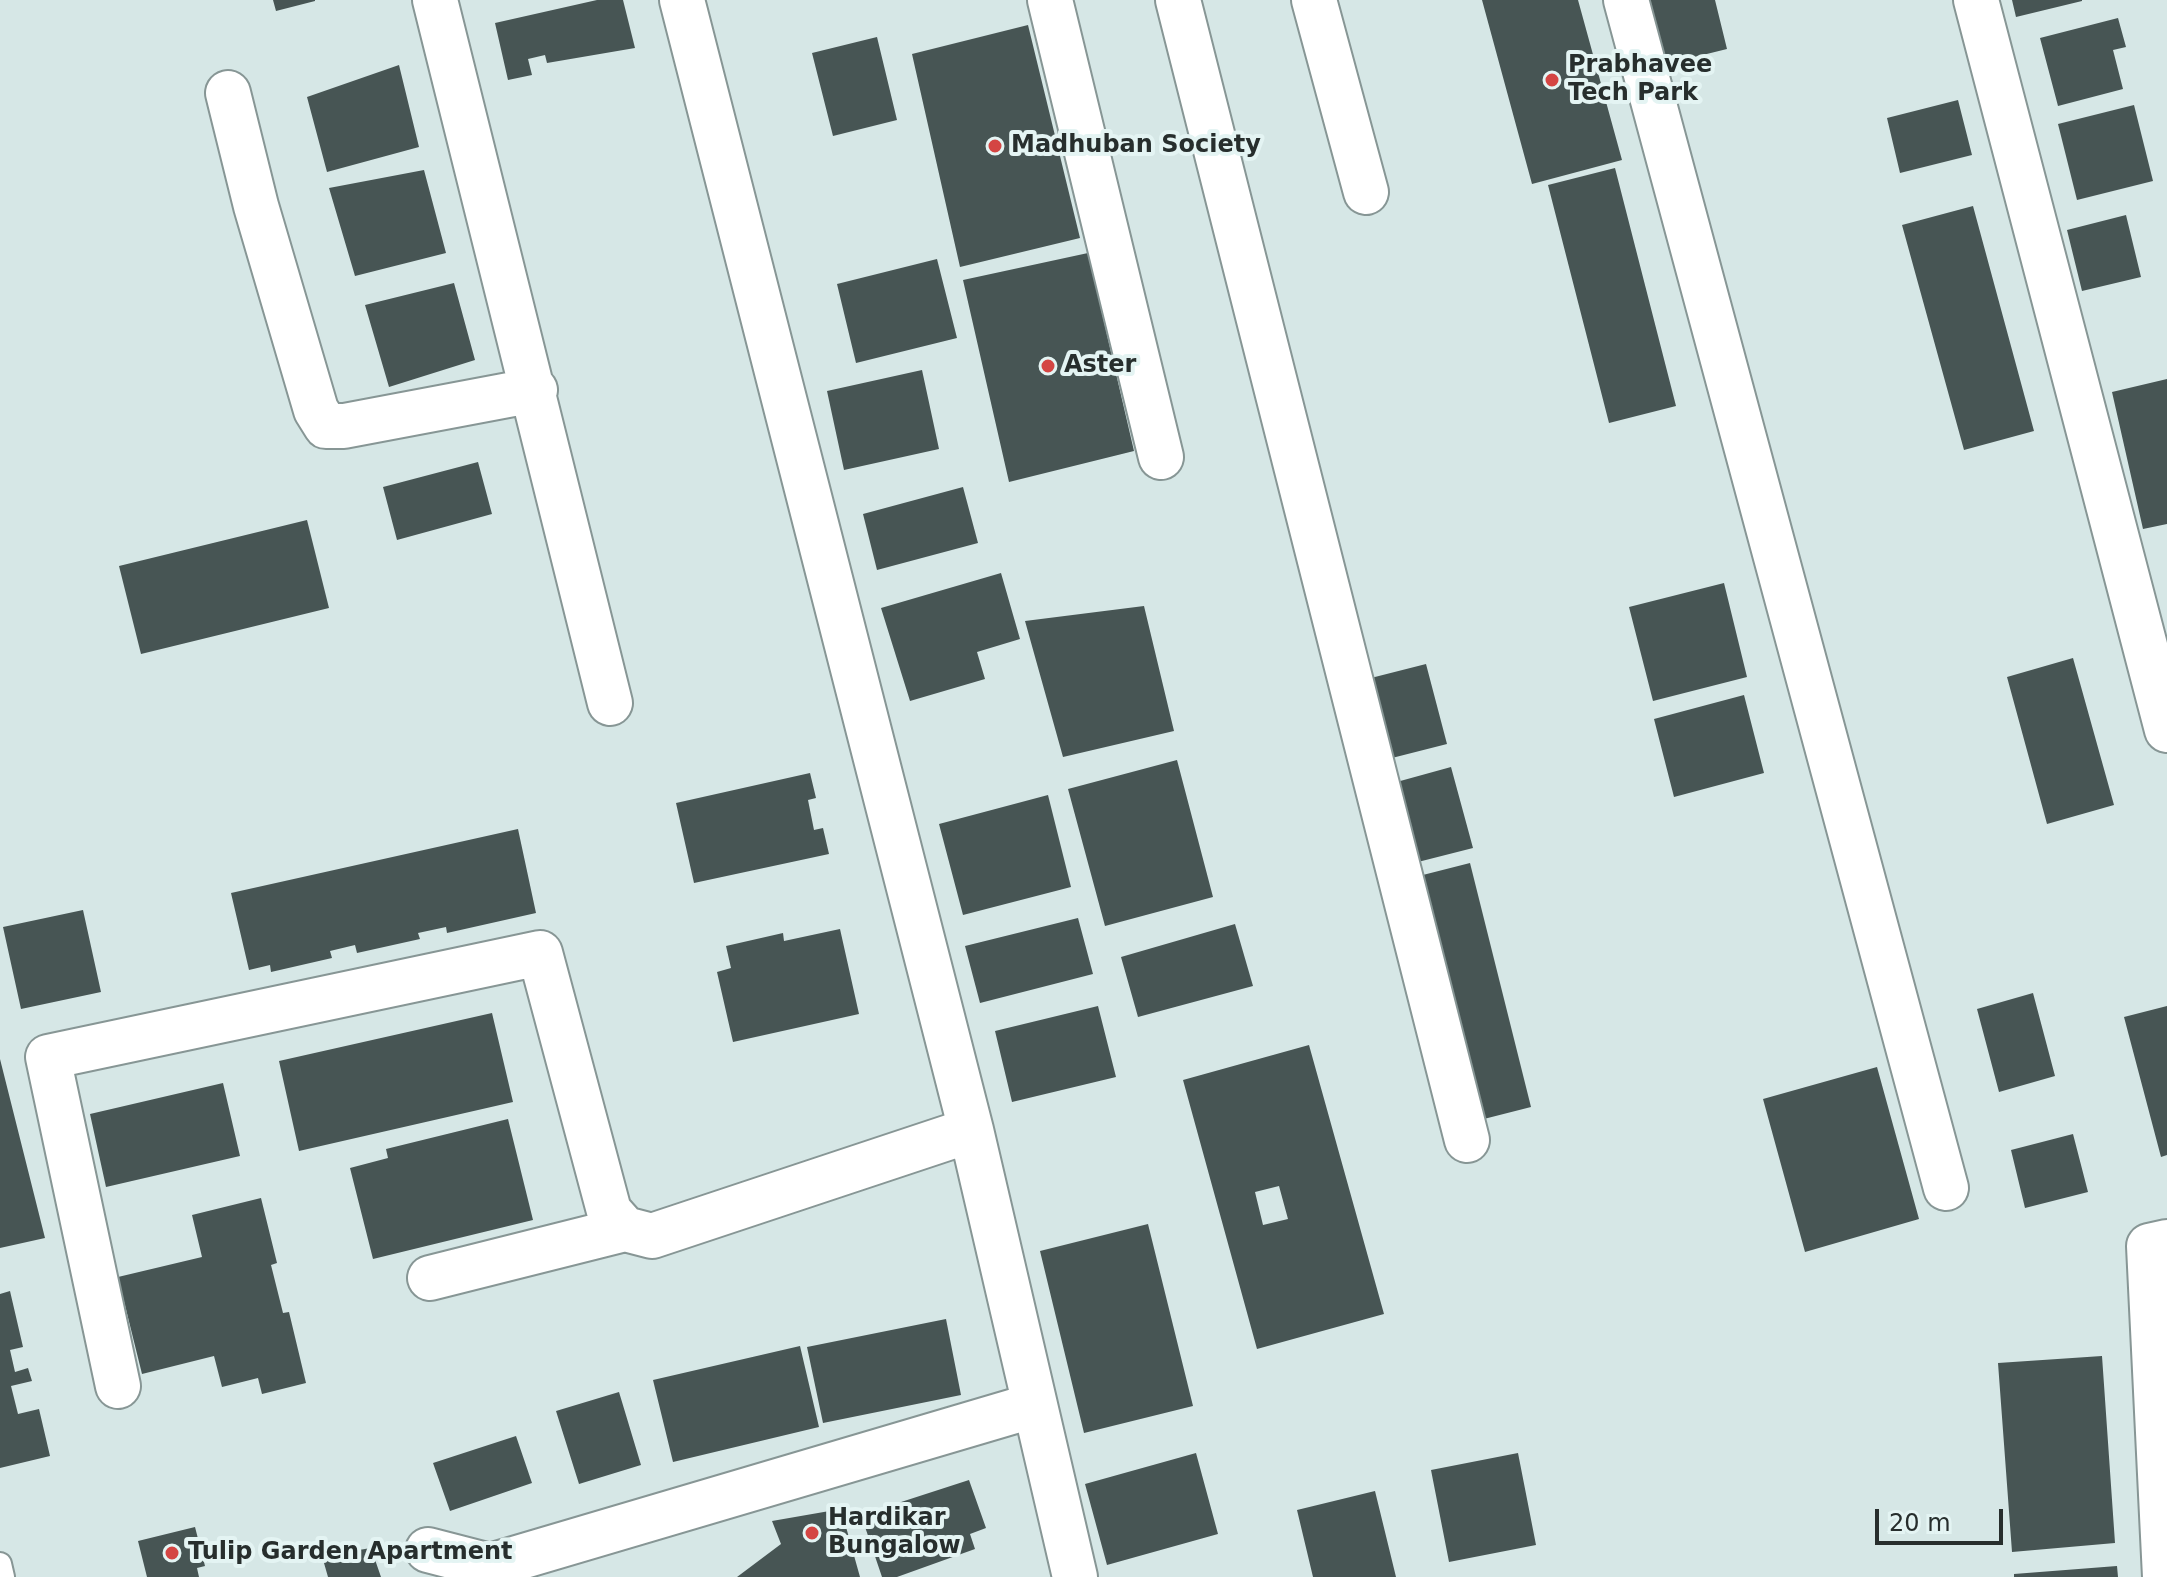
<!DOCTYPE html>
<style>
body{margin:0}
#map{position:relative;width:2167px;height:1577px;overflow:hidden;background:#d6e7e6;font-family:"DejaVu Sans",sans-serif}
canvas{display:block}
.scale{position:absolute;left:1875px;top:1509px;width:128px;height:36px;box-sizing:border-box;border:4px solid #272e2d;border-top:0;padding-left:10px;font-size:24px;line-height:28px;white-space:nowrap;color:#272e2d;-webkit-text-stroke:6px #e4f4f3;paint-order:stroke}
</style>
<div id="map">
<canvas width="2167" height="1577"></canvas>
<div class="scale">20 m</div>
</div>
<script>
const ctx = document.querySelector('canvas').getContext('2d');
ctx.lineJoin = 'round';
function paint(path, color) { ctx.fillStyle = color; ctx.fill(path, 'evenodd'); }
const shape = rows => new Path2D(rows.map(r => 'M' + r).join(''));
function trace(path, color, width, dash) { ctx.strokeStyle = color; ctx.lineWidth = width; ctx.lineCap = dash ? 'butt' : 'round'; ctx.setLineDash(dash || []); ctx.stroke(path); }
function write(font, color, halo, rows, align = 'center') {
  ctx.font = font + ' "DejaVu Sans",sans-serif'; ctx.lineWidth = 8; ctx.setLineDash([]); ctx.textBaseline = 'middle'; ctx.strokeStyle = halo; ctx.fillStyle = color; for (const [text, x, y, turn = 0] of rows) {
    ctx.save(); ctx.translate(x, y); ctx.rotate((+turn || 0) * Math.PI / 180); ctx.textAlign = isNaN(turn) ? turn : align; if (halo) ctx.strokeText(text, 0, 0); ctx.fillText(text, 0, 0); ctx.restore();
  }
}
const building = shape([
 [273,0,315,0,315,1,276,11],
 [597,0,623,0,635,48,547,63,545,55,528,59,532,75,508,80,495,23],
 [1482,0,1578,0,1622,160,1532,184],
 [1642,0,1715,0,1727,49,1658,66],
 [2012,0,2082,0,2082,1,2016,17],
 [2118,18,2126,47,2113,50,2123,89,2058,106,2040,38],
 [1028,25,1080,238,960,267,912,54],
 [877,37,897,120,833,136,812,53],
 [399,65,419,147,327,172,307,97],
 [1958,100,1972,155,1900,173,1887,118],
 [2134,105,2153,181,2077,200,2058,124],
 [1615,168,1676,406,1609,423,1548,185],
 [424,170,446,253,355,276,329,188],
 [1973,206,2034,431,1964,450,1902,225],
 [2126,215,2141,277,2082,291,2067,230],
 [1088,253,1134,451,1009,482,963,280],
 [937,259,957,338,856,363,837,284],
 [454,283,475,360,389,387,365,305],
 [922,370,939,449,844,470,827,391],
 [2167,379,2167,524,2143,529,2112,392],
 [478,462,492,514,397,540,383,487],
 [963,487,978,543,877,570,863,514],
 [307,520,329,608,141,654,119,566],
 [1001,573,1020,639,977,652,985,679,910,701,881,608],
 [1724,583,1747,677,1653,701,1629,607],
 [1144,606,1174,731,1063,757,1025,621],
 [2073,658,2114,805,2047,824,2007,677],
 [1426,664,1447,744,1388,759,1367,679],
 [1744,695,1764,773,1674,797,1654,719],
 [1177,760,1213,897,1105,926,1068,789],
 [1451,767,1473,848,1414,863,1393,783],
 [810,773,816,798,808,800,814,830,823,828,829,854,694,883,676,803],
 [1048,795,1071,887,963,915,939,824],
 [518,829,536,913,447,933,446,927,418,933,420,939,357,953,355,945,330,951,332,958,271,972,270,965,249,970,231,893],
 [1470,863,1531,1107,1476,1121,1415,877],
 [83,910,101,992,21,1009,3,927],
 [1078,918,1093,974,980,1003,965,946],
 [1235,924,1253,986,1138,1017,1121,957],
 [840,929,859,1014,733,1042,717,972,731,968,726,946,783,933,784,941],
 [2033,993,2055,1076,1999,1092,1977,1009],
 [1098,1006,1116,1077,1012,1102,995,1031],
 [2167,1006,2167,1155,2161,1157,2124,1017],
 [492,1013,513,1102,299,1151,279,1061],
 [1309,1045,1384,1314,1257,1349,1183,1080],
 [1279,1186,1288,1219,1263,1225,1255,1192],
 [0,1059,45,1238,0,1248],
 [1877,1067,1919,1219,1805,1252,1763,1099],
 [223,1083,240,1156,106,1187,90,1114],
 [508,1119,533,1220,373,1259,350,1168,388,1158,386,1149],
 [2073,1134,2088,1192,2025,1208,2011,1150],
 [261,1198,277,1263,271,1265,283,1313,289,1312,306,1383,262,1394,258,1378,222,1387,214,1356,142,1374,118,1277,202,1257,192,1215],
 [1148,1224,1193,1406,1084,1433,1040,1251],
 [10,1291,23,1347,10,1350,15,1372,28,1368,32,1381,11,1386,18,1414,39,1409,50,1456,0,1468,0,1294],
 [946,1319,961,1395,823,1423,807,1347],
 [800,1346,819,1427,673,1462,653,1380],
 [2102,1356,2115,1543,2012,1552,1998,1363],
 [619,1392,641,1465,579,1484,556,1411],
 [516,1436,532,1483,450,1511,433,1463],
 [1196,1453,1218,1534,1107,1565,1085,1484],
 [1518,1453,1536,1545,1449,1562,1431,1470],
 [969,1480,986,1528,970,1534,975,1549,897,1577,882,1577,861,1515],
 [1375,1491,1396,1577,1313,1577,1297,1510],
 [841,1509,860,1577,737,1577,781,1544,772,1521],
 [195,1527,205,1566,197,1568,199,1577,147,1577,138,1541],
 [371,1548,381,1577,328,1577,322,1556],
 [2117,1566,2118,1577,2014,1577,2014,1574]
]);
const lane = shape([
 [0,1564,3,1577]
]);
const street = shape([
 [435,0,610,703],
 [682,0,971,1130,1075,1577],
 [1050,0,1161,457],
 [1178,0,1467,1140],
 [1314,0,1366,192],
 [1626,0,1946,1188],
 [1976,0,2167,730],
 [228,93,256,206,316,410,326,426,344,426,535,390],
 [430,1278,625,1229],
 [118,1386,48,1057,540,953,609,1211,625,1229,652,1236,971,1130],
 [428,1550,490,1566,1035,1405],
 [2165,1577,2149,1246,2167,1242]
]);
const markers = [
 [1552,80,8,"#d44543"],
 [995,146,8,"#d44543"],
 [1048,366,8,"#d44543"],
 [812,1533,8,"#d44543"],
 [172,1553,8,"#d44543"]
];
const poiNames = [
 ["Prabhavee",1568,66],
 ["Tech Park",1568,94],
 ["Madhuban Society",1011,146],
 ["Aster",1064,366],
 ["Hardikar",828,1519],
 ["Bungalow",828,1547],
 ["Tulip Garden Apartment",188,1553]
];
paint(building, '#475554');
trace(lane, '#879695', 26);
trace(street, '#879695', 48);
trace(lane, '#fff', 22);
trace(street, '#fff', 44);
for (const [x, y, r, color] of markers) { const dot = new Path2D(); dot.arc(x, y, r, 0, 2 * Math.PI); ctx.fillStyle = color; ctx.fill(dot); trace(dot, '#e4f4f3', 3); }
write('bold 24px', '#272e2d', '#e4f4f3', poiNames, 'left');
</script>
